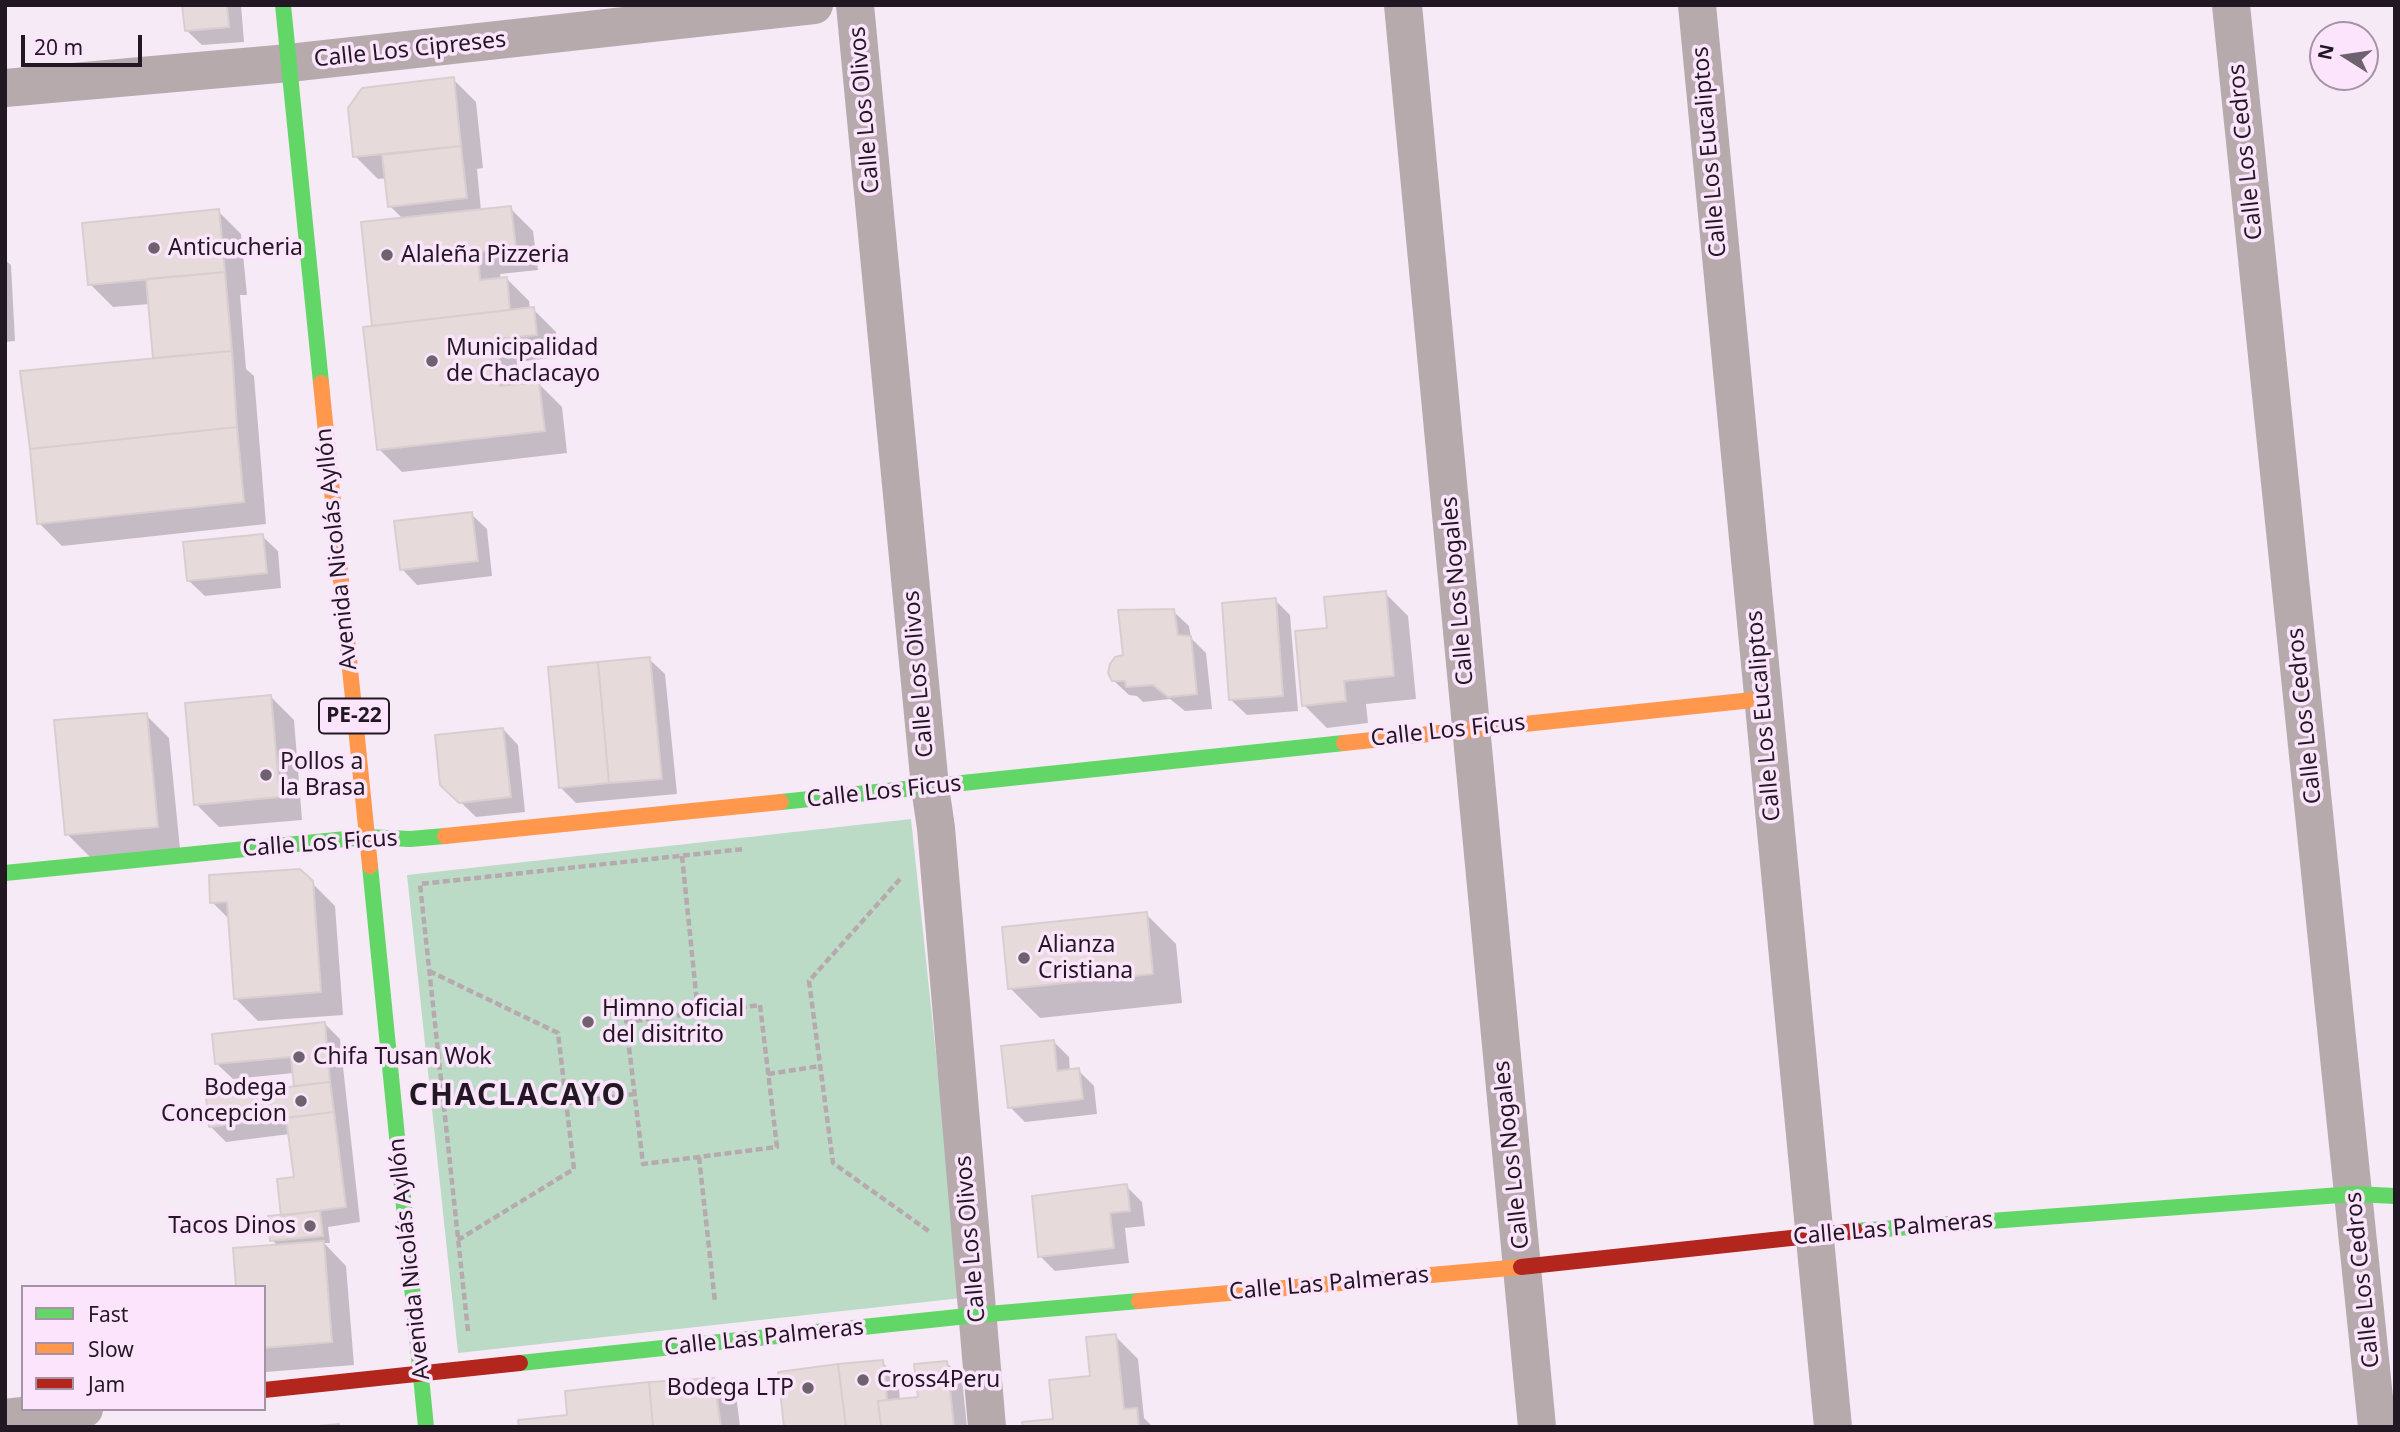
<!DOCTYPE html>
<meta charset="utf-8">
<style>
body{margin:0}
#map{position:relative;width:2400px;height:1432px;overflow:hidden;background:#f7eaf7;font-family:"Noto Sans",sans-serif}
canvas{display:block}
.frame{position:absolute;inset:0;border:7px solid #221823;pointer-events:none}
.legend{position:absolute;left:21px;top:1285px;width:245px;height:126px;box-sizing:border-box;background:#fce5fc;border:2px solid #a593a5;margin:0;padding:9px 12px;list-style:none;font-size:21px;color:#221823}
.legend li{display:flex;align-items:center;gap:14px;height:35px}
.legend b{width:35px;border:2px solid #a593a5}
.north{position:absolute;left:2309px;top:21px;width:70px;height:70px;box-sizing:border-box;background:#fce5fc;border:2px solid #a593a5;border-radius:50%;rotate:282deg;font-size:19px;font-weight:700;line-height:28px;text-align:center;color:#221823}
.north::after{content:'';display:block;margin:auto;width:24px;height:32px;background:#6d626d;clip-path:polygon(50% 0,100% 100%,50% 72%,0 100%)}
.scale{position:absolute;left:21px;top:35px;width:121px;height:32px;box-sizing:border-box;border:4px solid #221823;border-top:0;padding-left:9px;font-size:21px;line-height:24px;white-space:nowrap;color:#221823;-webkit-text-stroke:5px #fce5fc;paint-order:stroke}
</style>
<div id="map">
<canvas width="2400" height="1432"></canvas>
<div class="frame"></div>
<ul class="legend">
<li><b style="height:9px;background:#63d668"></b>Fast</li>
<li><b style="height:9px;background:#ff974d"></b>Slow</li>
<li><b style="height:9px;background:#b3261e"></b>Jam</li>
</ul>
<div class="north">N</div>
<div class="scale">20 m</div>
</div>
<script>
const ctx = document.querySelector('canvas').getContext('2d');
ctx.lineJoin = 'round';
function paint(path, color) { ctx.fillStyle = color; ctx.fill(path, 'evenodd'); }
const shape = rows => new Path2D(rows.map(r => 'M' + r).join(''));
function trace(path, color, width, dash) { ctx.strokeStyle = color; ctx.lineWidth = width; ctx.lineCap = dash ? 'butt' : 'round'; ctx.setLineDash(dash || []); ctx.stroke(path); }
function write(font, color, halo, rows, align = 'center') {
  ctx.font = font + ' "Noto Sans",sans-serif'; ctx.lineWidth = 7; ctx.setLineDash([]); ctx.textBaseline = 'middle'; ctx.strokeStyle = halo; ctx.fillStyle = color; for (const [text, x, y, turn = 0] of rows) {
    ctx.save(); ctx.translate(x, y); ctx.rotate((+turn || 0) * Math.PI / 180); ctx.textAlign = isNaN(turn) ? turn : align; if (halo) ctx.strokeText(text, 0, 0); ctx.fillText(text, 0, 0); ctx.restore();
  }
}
const green = shape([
 [911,819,962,1298,458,1353,407,875]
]);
const shadow = shape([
 [184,5,241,5,244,42,202,45,186,30],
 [453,79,476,102,483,168,477,169,481,211,510,208,533,231,538,270,500,274,501,279,506,278,529,301,530,309,533,309,556,332,559,357,517,362,519,386,539,384,562,407,567,453,402,472,379,449,374,327,403,219,390,206,387,178,378,179,355,156],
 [218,211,241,234,247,295,240,295,246,369,254,376,266,524,62,546,39,523,157,360,155,358,150,304,113,307,90,284],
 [5,260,11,265,15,341,5,342],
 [471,514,487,529,492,576,417,585,402,569],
 [262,536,278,551,281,588,205,596,189,581],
 [1385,593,1408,616,1416,699,1366,704,1368,723,1327,728,1304,705,1329,629],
 [1275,600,1290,615,1298,711,1247,715,1231,700],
 [1173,611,1189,626,1191,638,1206,653,1212,709,1185,711,1170,699,1143,702,1137,696,1129,695,1113,680,1124,657],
 [649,659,665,674,677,794,576,803,560,787],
 [271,697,294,720,302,820,219,827,196,804],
 [146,715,169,738,180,849,90,857,67,834],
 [503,729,518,745,525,812,476,817,442,784],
 [299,870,335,906,343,1015,258,1021,235,998,230,920,212,902],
 [1146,914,1176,944,1182,1003,1040,1018,1010,988],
 [325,1024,340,1039,360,1222,328,1227,330,1243,324,1243,346,1266,354,1365,266,1372,264,1287,278,1246,272,1240,283,1217,296,1178,290,1134,226,1142,211,1127,296,1088,294,1073,233,1079,217,1064],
 [1053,1041,1069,1057,1070,1071,1078,1070,1094,1086,1097,1114,1025,1122,1010,1107],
 [1126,1186,1142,1202,1145,1226,1125,1228,1129,1263,1055,1271,1040,1256],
 [1115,1336,1138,1359,1144,1418,1153,1427,1024,1427,1055,1420,1092,1377],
 [882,1362,898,1377,900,1400,920,1398,947,1363,962,1378,967,1427,786,1427],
 [714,1379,737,1402,740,1427,521,1427]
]);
const building = shape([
 [182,5,227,5,229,27,185,31,182,5],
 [454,77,461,146,353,157,348,108,362,88,454,77],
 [461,146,467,198,388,207,382,155,461,146],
 [511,206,516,248,478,252,480,280,507,277,510,310,372,326,361,222,511,206],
 [219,209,225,272,88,285,82,223,219,209],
 [225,272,232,351,153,358,146,279,225,272],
 [534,307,537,335,495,339,500,386,539,382,545,431,377,450,363,327,534,307],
 [232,351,237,427,30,449,20,371,232,351],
 [237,427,244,502,37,524,30,449,237,427],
 [472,512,478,561,400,570,394,521,472,512],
 [263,534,267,573,187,581,183,542,263,534],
 [1386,591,1394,676,1344,681,1346,701,1302,706,1295,631,1327,628,1324,597,1386,591],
 [1276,598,1283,696,1229,700,1222,603,1276,598],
 [1174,609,1178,635,1191,636,1197,694,1168,697,1153,685,1126,687,1125,681,1112,681,1108,673,1110,664,1115,657,1123,655,1118,610,1174,609],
 [650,657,662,779,609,783,598,662,650,657],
 [598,662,609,783,559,788,548,667,598,662],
 [271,695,280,797,194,805,185,703,271,695],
 [147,713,158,827,65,835,54,720,147,713],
 [503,728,511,797,459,803,440,785,435,735,503,728],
 [300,869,313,881,321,992,234,999,227,902,210,903,209,875,300,869],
 [1147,912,1153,974,1008,989,1002,927,1147,912],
 [325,1022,330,1082,294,1086,291,1057,215,1064,212,1034,325,1022],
 [1054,1040,1057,1071,1079,1068,1083,1099,1008,1108,1001,1046,1054,1040],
 [330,1082,334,1112,209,1127,206,1097,330,1082],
 [334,1112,346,1207,281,1216,277,1179,294,1177,286,1118,334,1112],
 [1127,1184,1130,1211,1110,1213,1114,1248,1038,1257,1032,1196,1127,1184],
 [320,1211,323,1236,270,1241,268,1216,320,1211],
 [324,1241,332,1342,264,1348,264,1287,236,1287,233,1248,324,1241],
 [1116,1334,1124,1409,1137,1408,1139,1427,1023,1427,1022,1422,1053,1419,1049,1380,1090,1376,1086,1337,1116,1334],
 [883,1360,887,1400,878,1401,881,1427,846,1427,838,1364,883,1360],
 [947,1361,954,1427,881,1427,878,1401,918,1397,914,1364,947,1361],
 [838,1364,846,1427,784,1427,778,1372,838,1364],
 [714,1378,721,1427,653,1427,649,1382,714,1378],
 [649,1382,653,1427,519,1427,518,1420,567,1415,565,1391,649,1382],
 [339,1424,339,1427,308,1427,339,1424]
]);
const path = shape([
 [682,856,698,1013],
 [900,879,809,981,833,1163,930,1232],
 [429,971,558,1033,574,1169,458,1240],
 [760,1005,777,1147,643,1164,626,1022,760,1005],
 [768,1074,820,1066],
 [566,1103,635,1094],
 [699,1157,715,1302],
 [468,1331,420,884,744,849]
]);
const street = shape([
 [855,5,930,787,936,828,987,1427],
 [1403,5,1537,1427],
 [1697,5,1833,1427],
 [2231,5,2377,1427],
 [5,88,289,63,814,5],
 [5,1418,84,1409]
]);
const fast = shape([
 [283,5,321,383],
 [781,802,1344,743],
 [370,866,426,1427],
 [5,873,366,837,410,839,445,836],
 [1856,1231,2354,1194,2395,1196],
 [520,1363,977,1315,1139,1301]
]);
const slow = shape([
 [321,383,370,866],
 [1344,743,1762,699],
 [445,836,781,802],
 [1139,1301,1521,1267]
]);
const jam = shape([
 [1521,1267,1856,1231],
 [264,1390,520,1363]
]);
const markers = [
 [154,248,7,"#6d626d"],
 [387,255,7,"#6d626d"],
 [432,361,7,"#6d626d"],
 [266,775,7,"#6d626d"],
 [1024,958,7,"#6d626d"],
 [588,1022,7,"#6d626d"],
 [299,1057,7,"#6d626d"],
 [301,1101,7,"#6d626d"],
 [310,1226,7,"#6d626d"],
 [863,1380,7,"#6d626d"],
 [808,1388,7,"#6d626d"]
];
const shields = [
 [354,716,70]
];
const shieldNames = [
 ["PE-22",354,716]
];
const streetNames = [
 ["Calle Los Cipreses",410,50,-6],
 ["Calle Los Olivos",865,110,-95],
 ["Calle Los Eucaliptos",1710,152,-95],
 ["Calle Los Cedros",2246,152,-96],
 ["Avenida Nicolás Ayllón",337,549,-96],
 ["Calle Los Nogales",1458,591,-95],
 ["Calle Los Olivos",919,674,-95],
 ["Calle Los Eucaliptos",1764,716,-95],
 ["Calle Los Cedros",2305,716,-96],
 ["Calle Los Ficus",1448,731,-6],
 ["Calle Los Ficus",884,792,-6],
 ["Calle Los Ficus",320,844,-4],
 ["Calle Los Nogales",1512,1155,-96],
 ["Calle Las Palmeras",1893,1229,-5],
 ["Calle Los Olivos",971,1239,-95],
 ["Avenida Nicolás Ayllón",410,1259,-96],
 ["Calle Los Cedros",2363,1280,-96],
 ["Calle Las Palmeras",1329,1284,-5],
 ["Calle Las Palmeras",764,1338,-6]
];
const poiNames = [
 ["Anticucheria",168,248],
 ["Alaleña Pizzeria",401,255],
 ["Municipalidad",446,348],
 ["de Chaclacayo",446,374],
 ["Pollos a",280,762],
 ["la Brasa",280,788],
 ["Alianza",1038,945],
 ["Cristiana",1038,971],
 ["Himno oficial",602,1009],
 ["del disitrito",602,1035],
 ["Chifa Tusan Wok",313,1057],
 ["Bodega",287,1088,"right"],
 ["Concepcion",287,1114,"right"],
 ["Tacos Dinos",296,1226,"right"],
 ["Cross4Peru",877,1380],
 ["Bodega LTP",794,1388,"right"]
];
const districtNames = [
 ["CHACLACAYO",518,1096]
];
paint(green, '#bcdbc7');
paint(shadow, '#0003');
paint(building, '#e6dadb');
trace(building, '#d9cecf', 2);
trace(path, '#b6aaaf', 4.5, [7, 3.5]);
trace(street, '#b7aaad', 38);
trace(fast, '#63d668', 16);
trace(slow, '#ff974d', 16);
trace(jam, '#b3261e', 16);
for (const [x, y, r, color] of markers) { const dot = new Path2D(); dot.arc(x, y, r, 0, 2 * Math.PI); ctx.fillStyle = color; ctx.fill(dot); trace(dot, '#fce5fc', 2.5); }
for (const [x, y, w] of shields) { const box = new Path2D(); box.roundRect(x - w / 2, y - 17.5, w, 35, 5); ctx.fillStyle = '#fce5fc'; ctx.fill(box); trace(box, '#221823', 2); }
write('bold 21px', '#221823', null, shieldNames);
write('23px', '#221823', '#fce5fc', streetNames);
write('23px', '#221823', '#fce5fc', poiNames, 'left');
ctx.letterSpacing = '2px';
write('bold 30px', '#221823', '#fce5fc', districtNames);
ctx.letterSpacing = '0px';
</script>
